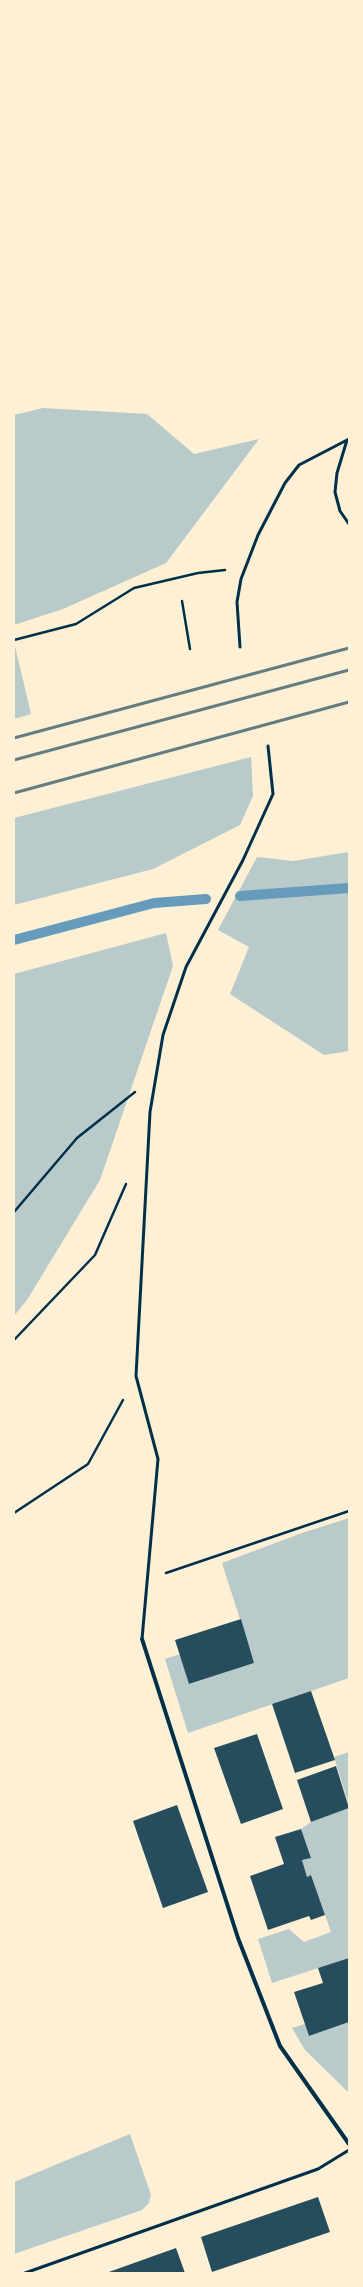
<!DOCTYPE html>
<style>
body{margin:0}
#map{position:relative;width:363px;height:2287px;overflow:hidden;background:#fdf0d5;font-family:Cabin,sans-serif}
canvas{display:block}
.frame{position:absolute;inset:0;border:15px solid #fdf0d5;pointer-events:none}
</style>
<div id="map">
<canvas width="363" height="2287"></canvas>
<div class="frame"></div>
</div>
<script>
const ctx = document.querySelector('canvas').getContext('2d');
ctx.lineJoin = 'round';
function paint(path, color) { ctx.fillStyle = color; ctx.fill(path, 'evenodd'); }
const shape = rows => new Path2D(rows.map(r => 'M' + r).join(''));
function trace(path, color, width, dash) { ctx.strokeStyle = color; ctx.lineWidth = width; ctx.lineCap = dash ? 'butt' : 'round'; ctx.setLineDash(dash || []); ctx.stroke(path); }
const green = shape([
 [43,408,147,414,194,454,259,439,166,563,63,609,14,625,14,415],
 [14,642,31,714,14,719],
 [251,757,253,796,240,825,153,869,14,905,14,818],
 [349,852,349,1051,324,1055,230,994,249,947,218,930,257,857,293,861],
 [166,933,173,966,100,1180,27,1300,14,1316,14,974],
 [349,1518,349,1678,188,1733,165,1659,180,1654,190,1684,254,1663,222,1563,302,1533],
 [349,1752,349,1805,334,1757],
 [349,1808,349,1958,272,1983,258,1939,289,1929,304,1942,331,1932,311,1875,307,1877,302,1860,310,1858,301,1829,311,1822],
 [349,2022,349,2093,305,2050,292,2028,305,2024,309,2036],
 [130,2134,151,2195,149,2203,142,2210,14,2254,14,2182]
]);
const stream = shape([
 [240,896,349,888],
 [14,940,154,903,206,899]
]);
const building = shape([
 [241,1619,254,1663,189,1684,175,1640],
 [311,1691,335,1760,295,1773,272,1704],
 [257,1734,283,1809,241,1824,214,1748],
 [336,1766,349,1808,311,1822,297,1780],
 [177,1805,208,1892,163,1908,133,1821],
 [301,1829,311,1858,302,1860,307,1877,311,1875,325,1915,311,1920,309,1916,268,1930,250,1876,284,1864,275,1837],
 [349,1958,349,2022,309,2036,294,1992,323,1983,318,1968],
 [318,2197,330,2232,212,2272,201,2237],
 [176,2248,185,2273,106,2273]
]);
const path = shape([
 [182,601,190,649],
 [14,640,76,624,134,588,198,573,225,570],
 [14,1212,77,1138,135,1092],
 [14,1340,95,1255,126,1184],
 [14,1513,88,1464,123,1400],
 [166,1573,349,1511]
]);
const service = shape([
 [347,440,337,473,335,492,340,511,349,524],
 [240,647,237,602,241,579,258,535,285,483,299,465,349,439],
 [142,1639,158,1459,136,1376,150,1112,163,1035,186,967,243,860,273,794,268,746],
 [25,2273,318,2169,349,2150]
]);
const minor = shape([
 [142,1639,238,1938,280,2046,349,2144]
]);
const rail = shape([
 [14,738,349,648],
 [14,760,349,670],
 [14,793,349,702]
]);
paint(green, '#b9caca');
trace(stream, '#669bbc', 10);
paint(building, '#264d5e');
trace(path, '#003049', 2.5);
trace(service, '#003049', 3);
trace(minor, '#003049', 4);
trace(rail, '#657d81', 3);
</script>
